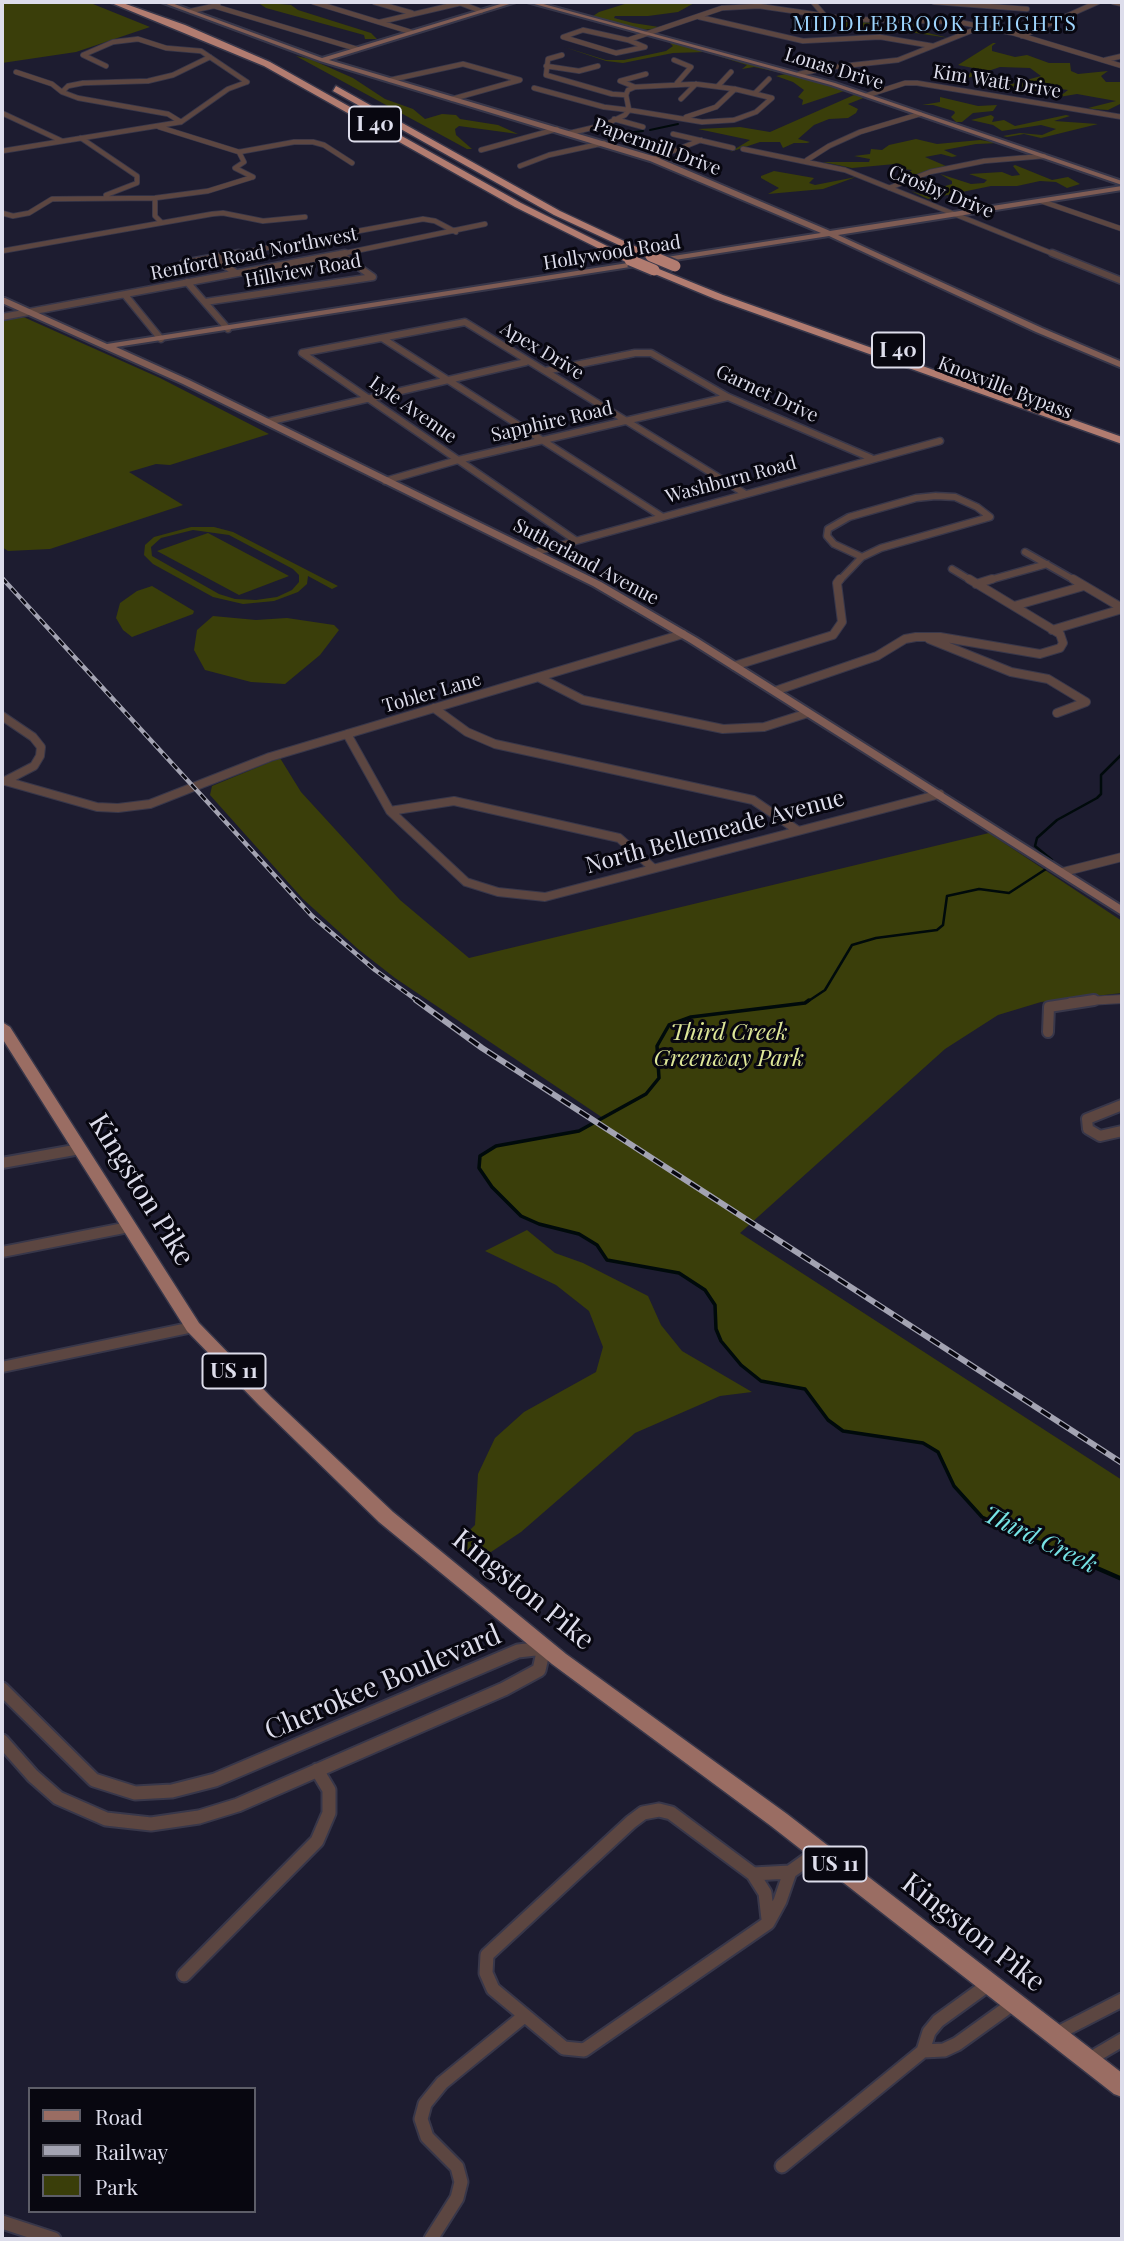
<!DOCTYPE html>
<style>
body{margin:0}
#map{position:relative;width:1124px;height:2241px;overflow:hidden;background:#1d1c30;font-family:"Playfair Display",serif}
canvas{display:block}
.frame{position:absolute;inset:0;border:4px solid #ddddeb;pointer-events:none}
.legend{position:absolute;left:28px;top:2087px;width:228px;height:126px;box-sizing:border-box;background:#080710;border:2px solid #5d5d68;margin:0;padding:9px 12px;list-style:none;font-size:21px;color:#ddddeb}
.legend li{display:flex;align-items:center;gap:14px;height:35px}
.legend b{width:35px;border:2px solid #5d5d68}
</style>
<div id="map">
<canvas width="1124" height="2241"></canvas>
<div class="frame"></div>
<ul class="legend">
<li><b style="height:9px;background:#9a6d63"></b>Road</li>
<li><b style="height:9px;background:#a3a3b2"></b>Railway</li>
<li><b style="height:19px;background:#3a3e0a"></b>Park</li>
</ul>
</div>
<script>
const ctx = document.querySelector('canvas').getContext('2d');
ctx.lineJoin = 'round';
function paint(path, color) { ctx.fillStyle = color; ctx.fill(path, 'evenodd'); }
const shape = rows => new Path2D(rows.map(r => 'M' + r).join(''));
function trace(path, color, width, dash) { ctx.strokeStyle = color; ctx.lineWidth = width; ctx.lineCap = dash ? 'butt' : 'round'; ctx.setLineDash(dash || []); ctx.stroke(path); }
function write(font, color, halo, rows, align = 'center') {
  ctx.font = font + ' "Playfair Display",serif'; ctx.lineWidth = 6; ctx.setLineDash([]); ctx.textBaseline = 'middle'; ctx.strokeStyle = halo; ctx.fillStyle = color; for (const [text, x, y, turn = 0] of rows) {
    ctx.save(); ctx.translate(x, y); ctx.rotate((+turn || 0) * Math.PI / 180); ctx.textAlign = isNaN(turn) ? turn : align; if (halo) ctx.strokeText(text, 0, 0); ctx.fillText(text, 0, 0); ctx.restore();
  }
}
const green = shape([
 [2,2,88,2,150,27,76,52,2,63],
 [257,2,291,5,298,10,371,33,377,39,365,39,364,35,266,8],
 [631,2,696,2,678,12,648,16,615,16,614,18,633,23,659,27,654,29,639,30,590,18,599,12],
 [860,21,903,28,906,27,906,22,910,23,917,25,911,29,949,38,896,30,843,30,838,29,836,23],
 [670,43,681,43,847,90,802,105,803,100,798,97,804,90,793,82,776,76,786,74,754,67,742,69,747,65,705,52,673,53,623,63,606,61,564,47,606,60,624,60,666,51,673,46],
 [993,43,996,43,992,46,992,51,1015,57,1027,55,1049,63,1070,63,1071,71,1078,74,1108,71,1101,76,1106,82,1122,82,1122,103,1108,110,1093,109,1088,108,1116,101,1077,94,1059,97,1068,90,1053,88,1036,91,1017,86,990,90,1041,76,1030,68,1000,67,956,82,940,82,949,78,969,75,973,68,958,65],
 [296,56,310,59,353,78,385,99,413,109,425,119,442,114,456,115,460,119,498,125,518,134,459,126,455,129,456,135,472,149,467,149],
 [854,95,866,97,848,104,858,109,856,113,848,118,829,119,814,125,798,139,810,142,807,143,794,143,783,148,780,142,760,142,730,152,750,140,698,129,740,127,770,132],
 [940,97,978,106,997,105,993,111,973,113,962,122,956,122,951,117,955,113,954,111,933,105,922,105,940,102],
 [991,115,994,117,992,122,1004,120,1015,126,1066,115,1070,116,1054,121,1098,124,1041,138,1024,134,1007,137,1003,136,1020,133,1042,135,1056,129,1041,125,1002,131,993,125,971,120],
 [916,139,937,144,980,140,999,143,976,144,944,150,957,156,952,157,941,154,925,157,946,166,910,177,903,176,912,170,893,168,898,166,895,164,852,168,823,162,869,162,870,159,854,156,870,154,871,149,882,150,889,145],
 [1015,165,1052,180,1068,177,1080,184,1067,188,1056,182,1040,181,1017,186,991,186,928,199,911,191,927,196,948,191,945,186,952,184,952,181,940,174,971,184,984,183,987,180,969,174,1002,172,1012,176,1020,175,1013,166],
 [774,171,814,178,809,183,815,185,856,177,823,189,768,194,779,188,761,178,761,176],
 [19,315,160,378,269,434,170,465,156,464,129,472,183,505,50,549,8,551,2,547,2,318],
 [191,527,214,527,233,532,338,586,332,589,308,576,307,584,298,592,274,601,243,604,213,597,153,564,144,555,145,545,154,537],
 [193,530,229,535,293,569,299,575,299,582,292,590,277,597,256,600,235,599,219,594,152,556,151,547,161,538],
 [208,533,289,576,239,595,157,551],
 [152,586,194,611,193,614,132,637,123,630,116,618,120,603,137,591],
 [213,616,256,620,287,618,334,625,339,630,320,655,285,684,251,682,205,670,194,650,197,630],
 [280,758,301,792,400,900,469,958,989,833,1122,921,1122,993,1041,1002,998,1015,945,1049,740,1233,1122,1480,1122,1579,1104,1573,982,1517,954,1486,938,1452,923,1443,843,1431,828,1420,804,1389,761,1381,741,1365,721,1341,716,1329,715,1306,705,1290,679,1273,607,1260,597,1245,579,1234,539,1224,521,1216,492,1187,479,1168,480,1156,486,1151,506,1144,579,1131,603,1118,395,978,358,949,303,899,210,795,212,786],
 [527,1230,555,1253,583,1263,648,1296,661,1325,682,1351,752,1392,720,1396,635,1433,521,1532,476,1562,455,1545,475,1525,478,1474,495,1438,524,1412,596,1372,603,1347,589,1311,556,1285,485,1251]
]);
const streamFar3 = shape([
 [650,130,678,124],
 [611,135,643,131]
]);
const streamFar2 = shape([
 [1052,860,1035,846,1037,838,1057,820,1097,798,1101,794,1101,775,1122,754],
 [807,1002,825,990,852,945,876,938,937,930,943,925,947,896,979,889,1009,893,1046,869]
]);
const streamFar1 = shape([
 [809,1000,805,1003,691,1017,669,1025,657,1046,659,1078,646,1094,579,1131,496,1146,480,1156,479,1168,492,1187,521,1216,539,1224,579,1234,597,1245,607,1260,679,1273,705,1290,715,1305,716,1329,721,1341,741,1365,761,1381,805,1389,828,1420,843,1431,923,1443,938,1452,954,1486,982,1517,1041,1544]
]);
const stream = shape([
 [1037,1542,1122,1579]
]);
const streetFar4 = shape([
 [313,2,411,32],
 [374,2,412,13],
 [457,2,481,11],
 [813,2,825,16],
 [934,2,1027,9],
 [1113,2,1122,4],
 [214,6,357,49],
 [191,11,218,5],
 [699,17,803,41,880,37,933,46],
 [380,22,461,3],
 [583,30,628,40,645,47,616,53,563,37,583,30],
 [1022,36,1098,2],
 [628,40,722,8,759,6,847,19,959,22,1013,33,1122,66],
 [562,55,548,59,546,75,612,94,626,95],
 [674,60,691,67,677,83],
 [1105,60,1122,56],
 [106,66,83,55,113,42,138,39,166,48,201,51,247,82],
 [546,66,579,71,598,66],
 [16,72,52,84,62,92,78,98,168,114,181,122],
 [799,74,825,68,898,60,981,27],
 [390,80,463,64,520,80,452,99],
 [696,84,735,89,772,98,756,112,734,120,702,122,629,110,626,95,628,90,635,87,696,84],
 [718,86,731,72],
 [635,87,620,81,646,74],
 [534,88,604,107,629,110],
 [62,92,68,86,83,83,148,81,173,75,210,57],
 [755,93,769,79],
 [868,95,905,83,917,83,1122,117],
 [681,99,696,84],
 [2,113,62,141],
 [686,117,716,107,735,89],
 [614,119,643,127],
 [159,127,239,152,294,142,313,142,324,145,352,163],
 [570,133,604,125,625,115,629,110],
 [673,134,733,148],
 [81,138,137,176,137,183,106,195],
 [743,149,845,170,1056,255],
 [481,150,557,129],
 [2,151,181,122,228,89,247,82],
 [239,152,244,162,235,168,253,177],
 [653,159,701,140],
 [807,160,829,146,860,132,920,114],
 [520,166,549,155,604,143],
 [889,188,930,172,984,161,1044,156],
 [155,198,155,216,161,222],
 [1041,201,1122,229],
 [2,213,13,216,29,213,52,199,155,198,208,191,253,177],
 [2,251,212,214,223,213,263,221,305,217],
 [229,255,423,219,435,221,456,232],
 [336,255,485,224]
]);
const streetFar3 = shape([
 [1052,253,1122,281],
 [214,258,236,273],
 [183,263,239,253],
 [187,282,228,329],
 [125,295,161,339],
 [205,302,373,277,340,254],
 [2,317,345,253],
 [382,338,661,516],
 [302,353,465,322,744,493],
 [302,353,575,540],
 [545,371,635,353,651,353,728,397,871,458],
 [267,422,526,362],
 [385,481,458,460,728,397],
 [936,496,955,497,977,507,990,517,881,548,862,557,834,544,827,536,828,529,849,517,916,498,936,496],
 [1025,552,1076,581],
 [532,553,940,441],
 [952,569,972,581],
 [839,581,862,557],
 [986,581,1047,564]
]);
const streetFar2 = shape([
 [1073,579,1122,608],
 [976,584,992,579],
 [1014,606,1084,586],
 [1052,630,1122,609],
 [929,639,1011,672,1048,679,1086,702,1057,713],
 [734,666,833,635,842,622,837,583,840,579],
 [540,678,583,700,723,729,764,727,808,713],
 [775,691,877,656,905,639,916,637,940,637,1040,654,1060,648,1063,643,1060,634,969,579],
 [434,708,467,732,495,744,753,800,797,830],
 [2,716,33,737,41,747,40,756,34,766,5,781],
 [347,734,390,811,466,882,498,892,545,897,940,794],
 [5,781,97,807,118,808,150,804,270,757,683,634],
 [390,811,454,801,619,838,653,868],
 [1063,872,1122,857],
 [1071,1002,1122,999]
]);
const streetFar1 = shape([
 [1048,1032,1049,1007,1094,1000],
 [1122,1105,1087,1119,1088,1129,1100,1136,1122,1131],
 [2,1163,80,1149],
 [2,1252,129,1227],
 [2,1367,193,1327]
]);
const street = shape([
 [2,1689,94,1780,135,1793,172,1791,215,1780,518,1651,544,1648,539,1670,504,1689,238,1805,199,1817,151,1824,106,1819,58,1798,33,1776,2,1741],
 [659,1810,671,1813,753,1874,790,1872,780,1901,768,1923,584,2050,564,2048,493,1989,486,1973,487,1955,631,1822,643,1813,659,1810],
 [790,1872,818,1852],
 [753,1874,765,1893,768,1919],
 [184,1975,317,1841,329,1813,329,1790,317,1770],
 [989,1984,938,2021,929,2032,923,2051,944,2050,957,2044,1014,2003],
 [1056,2034,1122,2000],
 [1088,2060,1122,2040],
 [782,2166,923,2051],
 [2,2222,54,2239],
 [431,2239,457,2198,461,2182,457,2167,427,2137,421,2119,425,2104,442,2083,523,2017]
]);
const secondary = shape([
 [161,2,169,2,322,58,507,2,516,2,329,60,656,157,830,231,1122,186,1122,190,838,235,1042,328,1122,362,1122,368,1036,332,829,236,116,347,189,380,601,582,697,638,1122,906,1122,915,689,642,593,586,183,384,2,303,2,298,5,298,107,344,821,233,650,161,320,61,161,2],
 [527,2,536,2,835,83,1122,181,1122,185,831,85,527,2]
]);
const primary = shape([
 [2,1022,10,1027,199,1323,271,1397,393,1512,566,1654,787,1814,1122,2073,1122,2097,1114,2094,771,1826,552,1664,379,1522,259,1405,187,1331,2,1038,2,1022]
]);
const highway = shape([
 [109,2,120,2,185,25,270,62,521,203,635,260,626,262,515,207,264,66,109,2],
 [336,86,560,211,656,256,647,258,554,215,333,91,336,86],
 [654,267,723,295,1122,437,1122,444,715,299,650,272,650,268,654,267]
]);
const railFar1 = shape([
 [2,578,312,916,375,970,419,1002]
]);
const rail = shape([
 [416,1000,482,1048,1122,1463]
]);
const highwayBridge = shape([
 [651,256,675,266],
 [630,260,654,270]
]);
const farStreetnames = [
 ["Lonas Drive",834,69,17],
 ["Kim Watt Drive",997,82,9],
 ["Papermill Drive",657,147,20],
 ["Crosby Drive",941,192,22],
 ["Hollywood Road",612,253,-9],
 ["Renford Road Northwest",254,254,-11],
 ["Hillview Road",303,271,-10],
 ["Apex Drive",542,351,31],
 ["Knoxville Bypass",1005,388,21],
 ["Garnet Drive",767,394,25],
 ["Lyle Avenue",413,410,35],
 ["Sapphire Road",552,422,-13],
 ["Washburn Road",731,480,-15],
 ["Sutherland Avenue",586,562,28],
 ["Tobler Lane",432,693,-16]
];
const farNeighbourhoodnames = [
 ["MIDDLEBROOK HEIGHTS",935,24]
];
const shields = [
 [375,124,52],
 [898,350,52],
 [234,1371,63],
 [835,1864,63]
];
const shieldNames = [
 ["I 40",375,124],
 ["I 40",898,350],
 ["US 11",234,1371],
 ["US 11",835,1864]
];
const streetNames = [
 ["North Bellemeade Avenue",715,832,-15]
];
const parkNames = [
 ["Third Creek",729,1033],
 ["Greenway Park",729,1059]
];
const waterNames = [
 ["Third Creek",1040,1540,26]
];
const nearStreetnames = [
 ["Kingston Pike",141,1190,58],
 ["Kingston Pike",523,1590,39],
 ["Cherokee Boulevard",383,1683,-23],
 ["Kingston Pike",973,1933,38]
];
paint(green, '#3a3e0a');
trace(streamFar3, '#000a0b', 2);
trace(streamFar2, '#000a0b', 2.5);
trace(streamFar1, '#000a0b', 3.5);
trace(stream, '#000a0b', 4.5);
trace(streetFar4, '#38374a', 6);
trace(streetFar3, '#38374a', 9);
trace(streetFar2, '#38374a', 10);
trace(streetFar1, '#38374a', 14);
trace(street, '#38374a', 17);
trace(secondary, '#38374a', 4);
trace(primary, '#38374a', 3);
trace(highway, '#38374a', 3);
trace(streetFar4, '#5c4641', 4.5);
trace(streetFar3, '#5c4641', 6);
trace(streetFar2, '#5c4641', 8);
trace(streetFar1, '#5c4641', 10);
trace(street, '#5c4641', 13);
paint(secondary, '#7f5c54');
paint(primary, '#9a6d63');
paint(highway, '#b27c70');
trace(railFar1, '#a3a3b2', 4.5);
trace(rail, '#a3a3b2', 6);
trace(railFar1, '#080710', 2.5, [7]);
trace(rail, '#080710', 3.5, [11]);
trace(highwayBridge, '#38374a', 14, []);
trace(highwayBridge, '#b27c70', 11);
write('19px', '#ddddeb', '#080710', farStreetnames);
ctx.letterSpacing = '2px';
write('21px', '#9ed5fe', '#080710', farNeighbourhoodnames);
ctx.letterSpacing = '0px';
for (const [x, y, w] of shields) { const box = new Path2D(); box.roundRect(x - w / 2, y - 17.5, w, 35, 5); ctx.fillStyle = '#080710'; ctx.fill(box); trace(box, '#ddddeb', 2); }
write('bold 21px', '#ddddeb', null, shieldNames);
write('23px', '#ddddeb', '#080710', streetNames);
write('italic 23px', '#dfe899', '#080710', parkNames);
write('italic 24px', '#76e3e5', '#080710', waterNames);
write('28px', '#ddddeb', '#080710', nearStreetnames);
</script>
